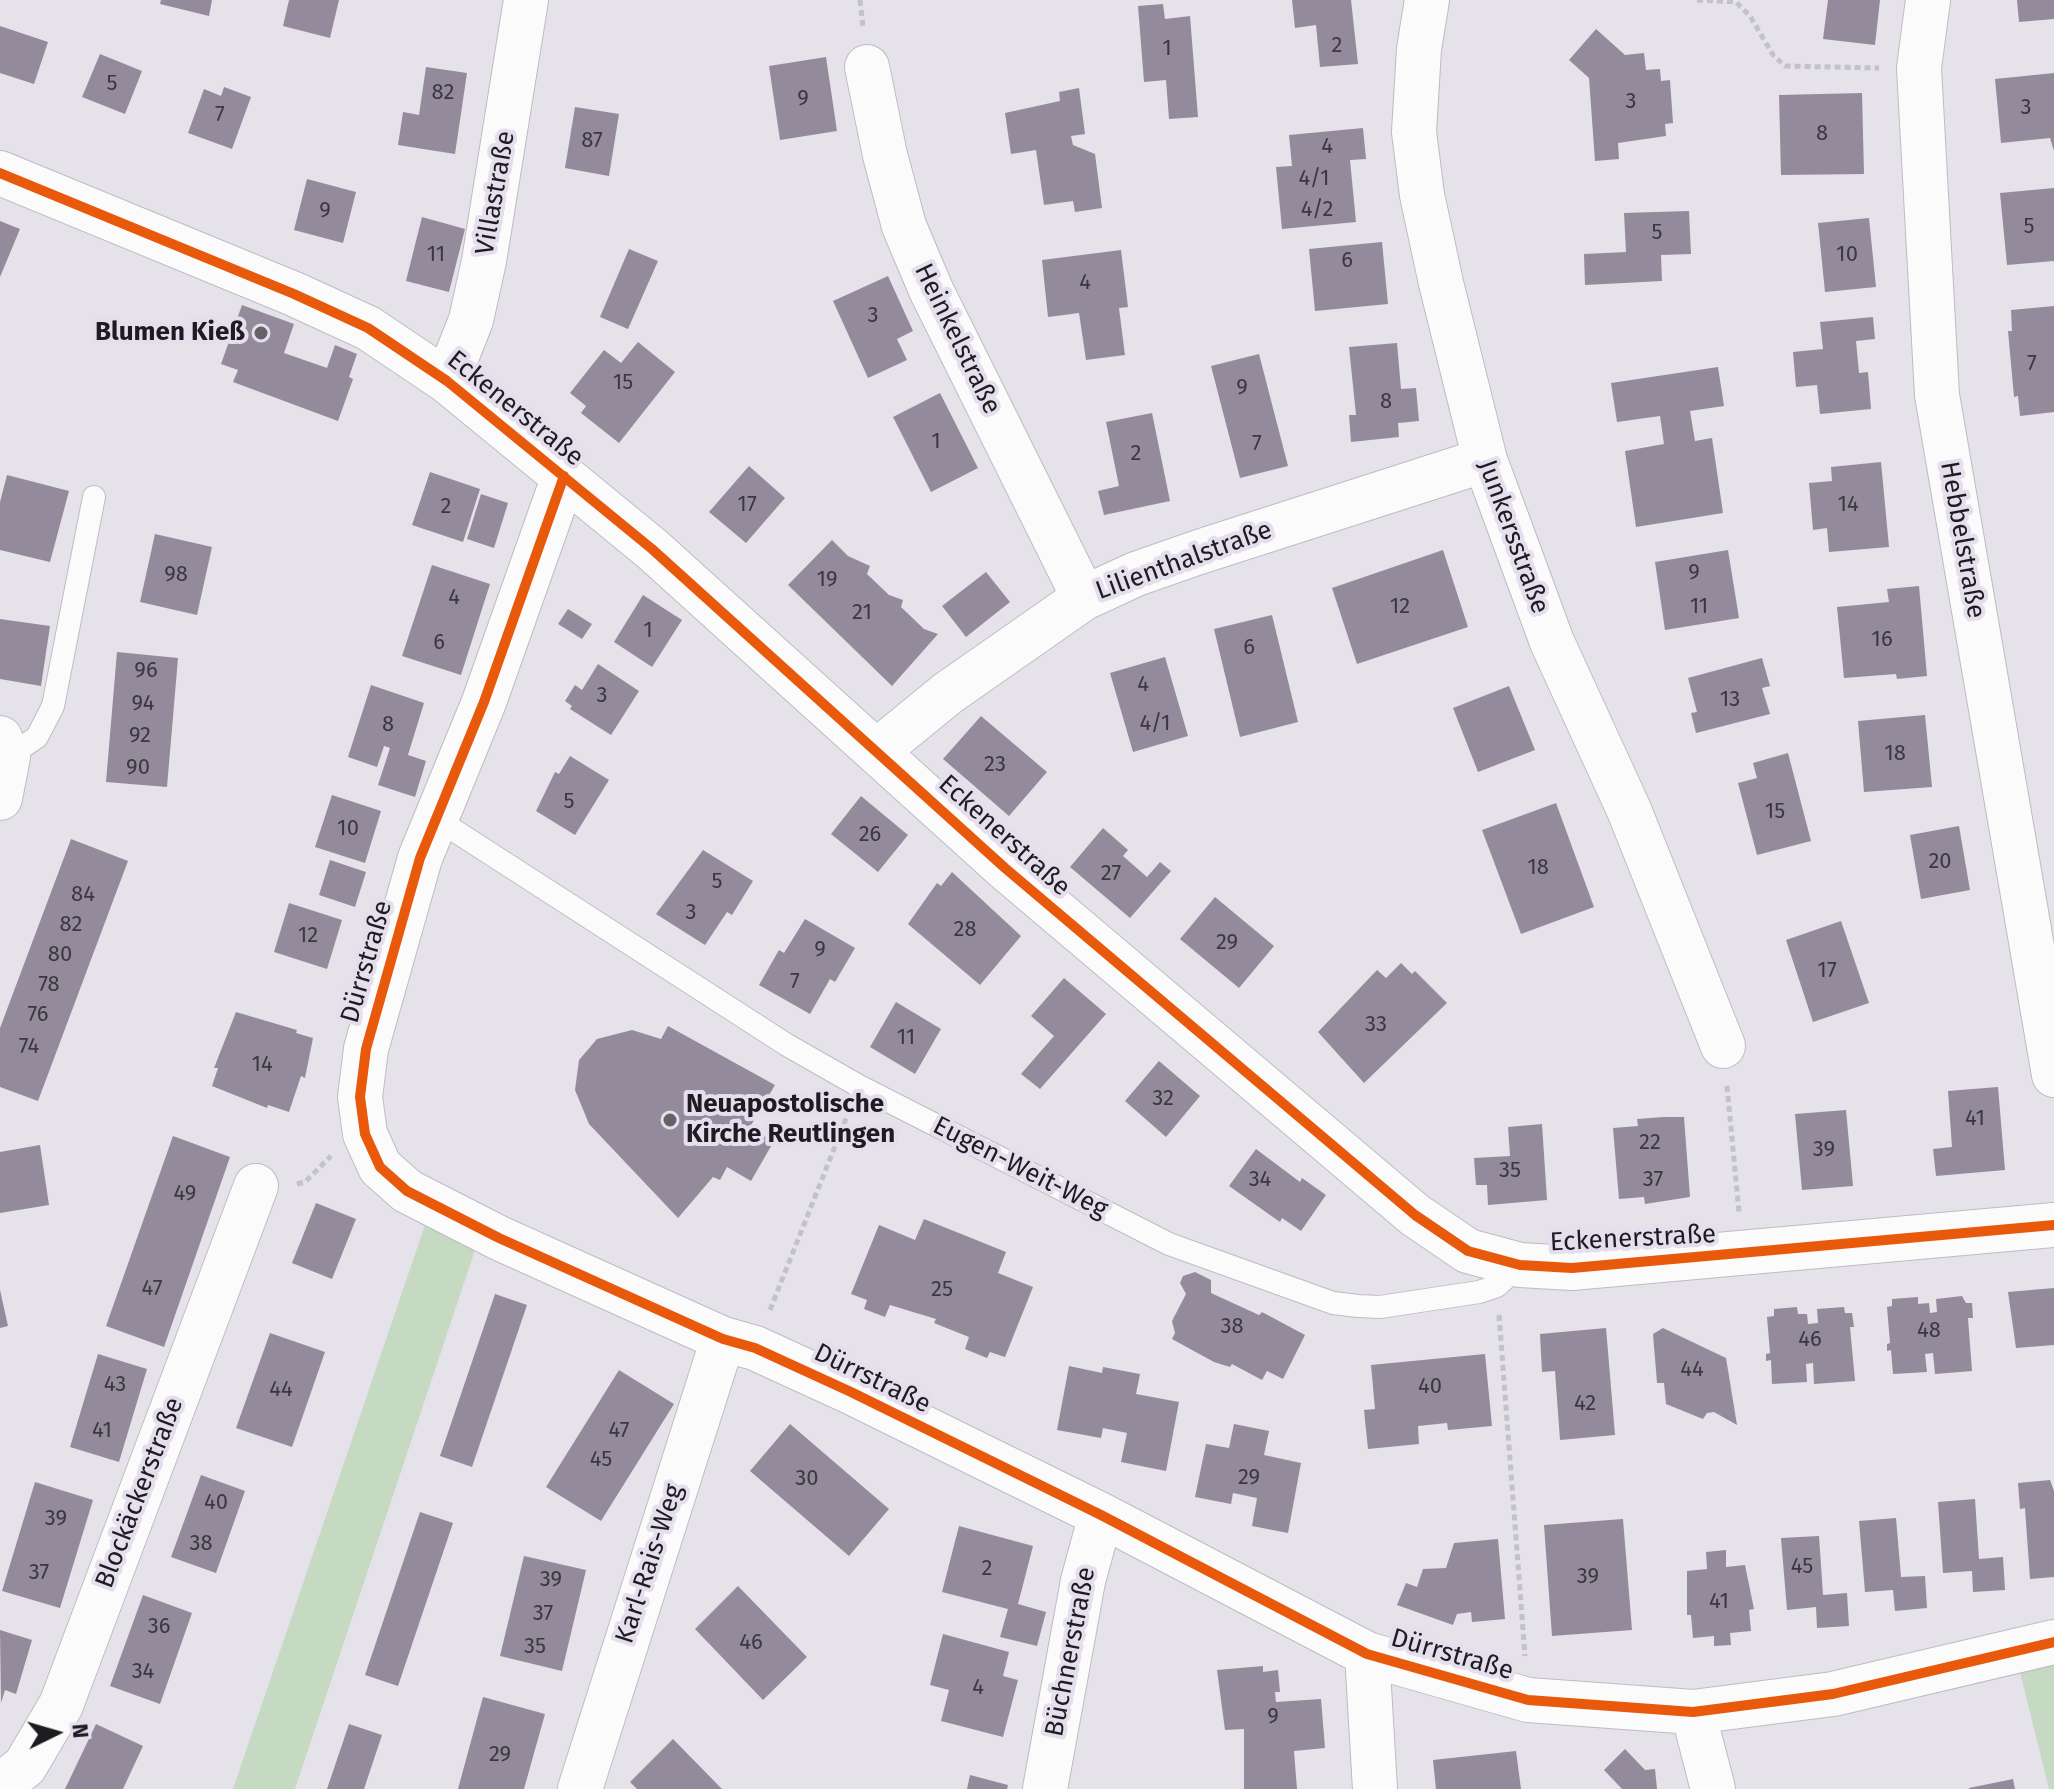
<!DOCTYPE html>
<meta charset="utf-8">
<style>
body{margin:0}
#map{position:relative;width:2054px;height:1789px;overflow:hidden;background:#e5e2ea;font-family:"Fira Sans",sans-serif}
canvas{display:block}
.north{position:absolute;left:16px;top:1693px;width:80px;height:80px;-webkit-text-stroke:6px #e4deed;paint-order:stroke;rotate:85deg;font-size:22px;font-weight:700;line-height:32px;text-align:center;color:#1e1c21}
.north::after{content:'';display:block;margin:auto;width:28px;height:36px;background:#1e1c21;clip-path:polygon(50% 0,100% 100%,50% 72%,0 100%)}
</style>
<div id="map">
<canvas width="2054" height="1789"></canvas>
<div class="north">N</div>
</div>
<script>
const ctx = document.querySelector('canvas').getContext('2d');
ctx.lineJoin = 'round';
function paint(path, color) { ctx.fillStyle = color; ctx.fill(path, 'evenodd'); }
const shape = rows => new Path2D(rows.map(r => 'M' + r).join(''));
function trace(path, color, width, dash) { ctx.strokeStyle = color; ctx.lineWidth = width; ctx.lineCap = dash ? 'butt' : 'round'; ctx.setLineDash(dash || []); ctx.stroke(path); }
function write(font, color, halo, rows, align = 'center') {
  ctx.font = font + ' "Fira Sans",sans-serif'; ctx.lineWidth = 8; ctx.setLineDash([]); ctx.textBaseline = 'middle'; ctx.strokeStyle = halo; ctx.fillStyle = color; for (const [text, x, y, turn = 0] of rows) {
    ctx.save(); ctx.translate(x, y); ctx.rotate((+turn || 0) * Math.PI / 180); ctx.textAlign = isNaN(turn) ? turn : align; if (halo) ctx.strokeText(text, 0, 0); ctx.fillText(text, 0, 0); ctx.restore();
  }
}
const green = shape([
 [426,1222,478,1241,295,1789,233,1789],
 [2054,1660,2054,1789,2049,1789,2019,1668]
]);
const building = shape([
 [161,0,212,0,209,16,160,4],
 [289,0,339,0,330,38,283,26],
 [1292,0,1351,0,1358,64,1320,67,1316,25,1295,28],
 [1828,0,1880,0,1875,45,1823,39],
 [2017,0,2054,0,2054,19,2019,22],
 [1163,4,1165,19,1190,16,1198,117,1169,119,1166,80,1144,82,1138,6],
 [0,26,48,42,34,84,0,73],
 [1596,29,1625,55,1644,53,1646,70,1660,69,1661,81,1670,80,1673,123,1665,124,1666,136,1618,143,1619,159,1595,161,1589,78,1569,60],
 [100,54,142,71,125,114,82,97],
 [826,57,837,131,780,140,769,66],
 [426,67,467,73,455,154,398,145,403,112,419,115],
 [2054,73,2054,151,2050,138,2001,143,1995,79],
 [224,87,251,97,232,149,188,133,204,89,221,96],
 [1079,88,1085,134,1071,136,1073,145,1095,154,1102,208,1075,212,1073,201,1044,205,1036,150,1011,154,1005,113,1060,101,1059,92],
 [1862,93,1864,174,1781,175,1779,95],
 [575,107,619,114,609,176,565,168],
 [1363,128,1366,159,1350,160,1356,222,1282,229,1276,167,1292,166,1289,135],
 [307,179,356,192,343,243,294,230],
 [2054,188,2054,261,2007,265,2000,193],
 [1689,211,1691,254,1661,255,1662,281,1585,285,1584,254,1626,252,1624,213],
 [422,217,465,229,449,292,406,281],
 [1869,218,1876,287,1825,292,1818,223],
 [0,221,20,229,0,277],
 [1382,242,1388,304,1315,311,1309,249],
 [629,249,658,261,628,329,600,317],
 [1121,250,1128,307,1119,308,1125,355,1086,360,1079,313,1048,317,1042,260],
 [888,276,913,331,897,339,907,360,868,378,833,301],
 [242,305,294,324,284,353,327,368,335,345,357,354,349,377,353,379,338,421,233,382,238,370,221,364],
 [2054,306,2054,412,2020,416,2018,396,2014,397,2008,331,2012,331,2011,310],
 [1873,317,1875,339,1856,341,1859,373,1868,372,1871,409,1820,414,1817,385,1796,387,1793,352,1823,349,1820,322],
 [638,342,675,372,619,443,581,413,586,406,570,393,604,350,621,363],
 [1397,343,1401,389,1416,388,1419,421,1398,423,1399,437,1351,442,1349,415,1356,415,1349,347],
 [1259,354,1288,466,1240,478,1211,366],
 [1718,367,1724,406,1690,411,1695,441,1712,438,1723,513,1636,527,1625,451,1664,444,1660,416,1617,422,1611,383],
 [940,393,978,468,931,492,893,417],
 [1152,413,1170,501,1104,515,1098,491,1119,486,1106,422],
 [1881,462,1889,547,1829,552,1827,528,1813,530,1809,483,1832,481,1831,467],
 [749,466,785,498,746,543,709,512],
 [430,472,480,489,463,542,412,525],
 [7,475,69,491,50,562,0,550,0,502],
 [481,494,508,503,494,548,467,539],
 [155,534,212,547,197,615,140,602],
 [832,540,848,556,870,566,867,574,889,595,903,600,901,607,924,629,938,634,892,686,788,585],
 [1443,550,1468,627,1357,664,1332,588],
 [1728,550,1739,618,1665,630,1655,562],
 [432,565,490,584,461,675,402,656],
 [986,572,1010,602,966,637,942,606],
 [1919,586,1927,676,1897,679,1896,674,1844,678,1837,607,1889,602,1887,589],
 [643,595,682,620,652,667,614,642],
 [568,609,592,624,582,639,558,624],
 [1272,615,1298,722,1240,737,1214,629],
 [0,619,50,626,41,686,0,679],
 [117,652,178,658,167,787,106,782],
 [1165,657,1188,736,1133,752,1110,673],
 [1762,658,1770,686,1762,688,1770,714,1696,733,1691,713,1697,712,1688,678],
 [598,664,639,691,611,735,570,709,572,706,565,701,575,685,582,690],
 [371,685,424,703,408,755,426,761,415,797,378,785,390,748,384,746,377,767,348,757],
 [1509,686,1535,750,1478,772,1453,708],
 [1925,715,1932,787,1864,792,1858,721],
 [981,716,1047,772,1009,816,943,759],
 [1788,753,1811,841,1757,855,1738,783,1757,778,1753,763],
 [570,756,609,780,575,835,536,811,555,772,559,774],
 [332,795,381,811,365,863,315,847],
 [861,796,908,835,878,872,831,834],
 [1556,803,1594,907,1521,934,1482,830],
 [1959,826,1970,890,1921,899,1910,835],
 [1103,828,1128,850,1123,856,1147,877,1160,862,1171,871,1130,918,1070,867],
 [71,839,128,861,38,1101,0,1087,0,1028],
 [703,850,753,881,732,915,727,912,705,945,656,914],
 [330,860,366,872,355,907,319,895],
 [952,872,1021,936,980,985,908,924,937,883,941,886],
 [1215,897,1274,946,1239,988,1180,939],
 [289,903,342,920,327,969,274,952],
 [805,919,855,948,835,982,830,979,810,1014,759,985,779,950,784,953],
 [1841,921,1869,1003,1813,1022,1786,940],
 [1401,963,1412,974,1415,971,1447,1003,1364,1083,1318,1032,1377,970,1386,978],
 [1064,978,1106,1014,1040,1089,1021,1074,1054,1036,1031,1016],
 [896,1002,941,1029,915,1074,870,1047],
 [236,1012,297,1030,296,1033,313,1038,305,1078,301,1076,289,1112,268,1105,267,1108,212,1086,218,1068,214,1068],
 [668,1026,775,1085,750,1127,774,1141,751,1181,727,1167,720,1180,713,1177,678,1218,589,1124,575,1090,579,1060,597,1039,632,1030,661,1039],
 [1159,1061,1200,1096,1166,1137,1125,1101],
 [1998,1087,2005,1170,1936,1176,1933,1149,1952,1147,1948,1091],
 [1846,1110,1853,1186,1802,1190,1795,1114],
 [1664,1117,1684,1117,1690,1197,1645,1204,1644,1197,1619,1199,1613,1128,1638,1126,1637,1119],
 [1542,1124,1547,1200,1488,1205,1487,1185,1476,1185,1474,1158,1510,1156,1508,1127],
 [173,1136,230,1157,164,1347,106,1326],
 [40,1145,49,1205,0,1213,0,1152],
 [1256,1149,1300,1182,1302,1178,1326,1195,1301,1231,1282,1218,1280,1222,1229,1186],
 [316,1203,356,1219,332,1279,292,1263],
 [924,1219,1006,1252,998,1273,1033,1287,1005,1357,990,1352,987,1358,965,1349,969,1337,934,1323,936,1319,890,1305,885,1317,864,1309,867,1300,851,1294,879,1225,915,1240],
 [1195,1272,1211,1280,1211,1293,1259,1315,1262,1312,1305,1335,1283,1379,1267,1371,1262,1380,1232,1364,1230,1367,1214,1362,1172,1339,1175,1333,1172,1321,1186,1294,1180,1283,1183,1276],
 [2054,1288,2054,1345,2016,1348,2008,1292],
 [0,1290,8,1326,0,1328],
 [495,1294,527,1305,472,1467,440,1456],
 [1962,1296,1966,1303,1972,1303,1973,1318,1968,1318,1972,1371,1935,1374,1933,1353,1925,1354,1927,1372,1893,1374,1891,1350,1887,1351,1887,1344,1890,1343,1887,1307,1892,1306,1892,1299,1918,1297,1918,1304,1929,1303,1930,1313,1937,1312,1936,1299],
 [1797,1307,1798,1314,1807,1314,1808,1324,1818,1323,1817,1309,1844,1307,1845,1313,1852,1313,1854,1327,1850,1327,1855,1381,1814,1384,1813,1363,1806,1364,1807,1382,1772,1384,1771,1360,1766,1361,1766,1354,1770,1353,1767,1317,1774,1316,1774,1309],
 [1606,1328,1615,1435,1560,1440,1555,1371,1542,1372,1540,1334],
 [1663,1328,1726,1358,1737,1425,1714,1412,1707,1413,1703,1419,1666,1404,1664,1383,1657,1383,1653,1334],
 [270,1333,325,1352,292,1447,236,1428],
 [98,1354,147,1369,119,1462,70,1447],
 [1485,1354,1492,1426,1448,1430,1447,1423,1418,1426,1419,1444,1368,1449,1364,1410,1375,1409,1371,1365],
 [1069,1366,1102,1373,1103,1367,1140,1374,1136,1394,1179,1402,1166,1471,1121,1462,1127,1433,1103,1428,1101,1438,1057,1430],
 [619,1370,674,1404,601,1521,546,1487],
 [790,1424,889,1509,849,1556,750,1471],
 [1234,1424,1269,1431,1264,1455,1301,1463,1288,1533,1252,1526,1257,1498,1233,1493,1231,1504,1195,1497,1206,1444,1229,1448],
 [201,1475,245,1491,216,1573,171,1557],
 [2050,1480,2054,1491,2054,1577,2030,1579,2025,1508,2020,1509,2018,1483],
 [35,1482,93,1500,60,1608,2,1591],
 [1975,1499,1979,1559,2003,1557,2005,1590,1973,1592,1972,1571,1943,1573,1938,1502],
 [420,1512,453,1523,398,1686,365,1675],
 [1896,1518,1901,1577,1925,1576,1927,1608,1895,1611,1893,1590,1865,1592,1859,1521],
 [1623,1519,1632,1630,1552,1636,1544,1525],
 [959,1526,1033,1546,1018,1604,1046,1612,1037,1646,1000,1637,1008,1609,942,1592],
 [1819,1536,1823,1595,1847,1593,1849,1626,1817,1628,1816,1607,1787,1610,1781,1538],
 [1498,1539,1505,1619,1472,1622,1471,1612,1457,1614,1453,1625,1397,1605,1406,1583,1417,1587,1423,1569,1446,1568,1454,1543],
 [1726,1550,1726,1567,1745,1565,1754,1609,1749,1610,1751,1631,1730,1633,1731,1645,1714,1646,1714,1636,1693,1638,1691,1615,1687,1615,1687,1571,1707,1569,1706,1552],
 [524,1556,586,1570,562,1671,500,1656],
 [738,1586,807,1657,763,1700,695,1629],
 [143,1595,192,1613,160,1704,110,1686],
 [0,1630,32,1640,16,1694,5,1690,1,1703],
 [943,1634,1009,1652,1003,1676,1018,1680,1003,1737,941,1721,949,1690,930,1685],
 [1263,1666,1263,1672,1278,1670,1280,1692,1275,1692,1276,1702,1321,1699,1325,1748,1294,1751,1297,1789,1244,1789,1244,1729,1225,1730,1217,1670],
 [483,1697,545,1714,524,1789,458,1789],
 [96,1724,143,1746,123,1789,65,1789],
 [349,1724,382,1735,364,1789,327,1789],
 [673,1739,719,1786,722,1789,637,1789,630,1782],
 [1625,1749,1645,1770,1655,1769,1657,1789,1622,1789,1604,1770],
 [1516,1751,1521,1789,1436,1789,1433,1760],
 [970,1775,1008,1785,1007,1789,967,1789],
 [2013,1779,2015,1789,1969,1789,1969,1788]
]);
const path = shape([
 [860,0,863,27],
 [1697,0,1736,2,1750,16,1773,55,1785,66,1879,68],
 [1727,1086,1739,1212],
 [297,1184,305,1182,331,1156],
 [770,1310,849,1111],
 [1499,1315,1525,1656]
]);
const lane = shape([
 [8,757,37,737,53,706,94,497],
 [435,818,787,1045,859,1086,1169,1244,1333,1303,1358,1306,1380,1307,1479,1292,1497,1286,1520,1265]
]);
const street = shape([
 [1427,0,1419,49,1414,132,1422,195,1441,283,1485,460,1552,642,1629,810,1723,1046],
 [1928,0,1919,68,1937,395,2054,1075],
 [867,67,885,155,904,226,931,290,1084,598],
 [0,173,294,294,368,328,447,381,652,549,1005,868,1415,1215,1468,1251,1520,1265,1572,1268,2054,1225],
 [447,381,471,320,484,261,526,0],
 [564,476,484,702,420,858,366,1049,360,1097,365,1134,380,1167,407,1191,499,1238,723,1339,755,1348,851,1392,1101,1515,1367,1654,1528,1700,1693,1712,1833,1694,2054,1642],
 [0,738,8,757,0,798],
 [877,751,948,693,1084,598,1136,574,1199,552,1485,460],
 [1367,1654,1375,1789],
 [1693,1712,1713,1789],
 [0,1786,25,1766,61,1705,256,1186],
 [580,1789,723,1339],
 [1045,1789,1083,1581,1101,1515]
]);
const cycleway = shape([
 [0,173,294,294,368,328,447,381,652,549,1005,868,1415,1215,1468,1251,1520,1265,1572,1268,2054,1225],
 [564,476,484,702,420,858,366,1049,360,1097,365,1134,380,1167,407,1191,499,1238,723,1339,755,1348,851,1392,1101,1515,1367,1654,1528,1700,1693,1712,1833,1694,2054,1642]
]);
const markers = [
 [261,333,8,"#646167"],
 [670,1120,8,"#646167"]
];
const numberNames = [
 ["2",1337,46],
 ["1",1167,49],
 ["5",112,84],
 ["82",443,93],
 ["9",803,99],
 ["3",1631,102],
 ["3",2026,108],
 ["7",220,115],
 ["8",1822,134],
 ["87",592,141],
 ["4",1327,147],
 ["4/1",1314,179],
 ["4/2",1317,210],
 ["9",325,211],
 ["5",2029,227],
 ["5",1657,233],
 ["11",436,255],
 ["10",1847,255],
 ["6",1347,261],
 ["4",1085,283],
 ["3",873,316],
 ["7",2032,364],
 ["15",623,383],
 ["9",1242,388],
 ["8",1386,402],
 ["1",936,442],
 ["7",1257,444],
 ["2",1136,454],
 ["17",747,505],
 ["14",1848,505],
 ["2",446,507],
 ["9",1694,573],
 ["98",176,575],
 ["19",827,580],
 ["4",454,598],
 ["12",1400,607],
 ["11",1699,607],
 ["21",862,613],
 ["1",648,631],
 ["16",1882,640],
 ["6",439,643],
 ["6",1249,648],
 ["96",146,671],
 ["4",1143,685],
 ["3",602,696],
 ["13",1730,700],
 ["94",143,704],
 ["4/1",1155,724],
 ["8",388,725],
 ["92",140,736],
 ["18",1895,754],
 ["23",995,765],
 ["90",138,768],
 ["5",569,802],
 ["15",1775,812],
 ["10",348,829],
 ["26",870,835],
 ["20",1940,862],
 ["18",1538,868],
 ["27",1111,874],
 ["5",717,882],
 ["84",83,895],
 ["3",691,913],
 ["82",71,925],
 ["28",965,930],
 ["12",308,936],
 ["29",1227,943],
 ["9",820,950],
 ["80",60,955],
 ["17",1827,971],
 ["7",795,982],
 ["78",49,985],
 ["76",38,1015],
 ["33",1376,1025],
 ["11",906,1038],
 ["74",29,1047],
 ["14",262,1065],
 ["32",1163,1099],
 ["41",1975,1119],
 ["22",1650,1143],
 ["39",1824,1150],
 ["35",1510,1171],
 ["34",1260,1180],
 ["37",1653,1180],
 ["49",185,1194],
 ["47",152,1289],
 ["25",942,1290],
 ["38",1232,1327],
 ["48",1929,1331],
 ["46",1810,1340],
 ["44",1692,1370],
 ["43",115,1385],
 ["40",1430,1387],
 ["44",281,1390],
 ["42",1585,1404],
 ["41",102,1431],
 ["47",619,1431],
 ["45",601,1460],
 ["29",1249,1478],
 ["30",807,1479],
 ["40",216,1503],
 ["39",56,1519],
 ["38",201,1544],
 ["45",1802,1567],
 ["2",987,1569],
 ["37",39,1573],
 ["39",1588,1577],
 ["39",551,1580],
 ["41",1719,1602],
 ["37",543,1614],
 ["36",159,1627],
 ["46",751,1643],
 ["35",535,1647],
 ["34",143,1672],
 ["4",978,1688],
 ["9",1273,1717],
 ["29",500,1755]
];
const streetNames = [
 ["Villastraße",496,193,-80],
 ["Heinkelstraße",957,339,64],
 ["Eckenerstraße",515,409,39],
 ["Junkersstraße",1513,537,70],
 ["Hebbelstraße",1962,540,80],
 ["Lilienthalstraße",1184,561,-20],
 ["Eckenerstraße",1004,836,42],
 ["Dürrstraße",367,962,-74],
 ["Eugen-Weit-Weg",1020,1168,27],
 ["Eckenerstraße",1633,1239,-3],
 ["Dürrstraße",872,1379,26],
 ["Blockäckerstraße",140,1493,-69],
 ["Karl-Rais-Weg",650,1564,-72],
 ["Büchnerstraße",1071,1652,-79],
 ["Dürrstraße",1452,1655,16]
];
const poiNames = [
 ["Blumen Kieß",245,333],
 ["Neuapostolische",686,1105,"left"],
 ["Kirche Reutlingen",686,1135,"left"]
];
paint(green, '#c6d9c2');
paint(building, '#938b9c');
trace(lane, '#bebcc2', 24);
trace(street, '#bebcc2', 46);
trace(path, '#c3c2c6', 5, [6, 4]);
trace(lane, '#fbfbfc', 22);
trace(street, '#fbfbfc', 44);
trace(cycleway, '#e8590c', 10);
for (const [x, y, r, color] of markers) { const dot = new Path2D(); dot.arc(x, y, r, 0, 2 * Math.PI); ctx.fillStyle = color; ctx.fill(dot); trace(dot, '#e4deed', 3); }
write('22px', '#3b3840', null, numberNames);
write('26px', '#1e1c21', '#e4deed', streetNames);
write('bold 26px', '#1e1c21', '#e4deed', poiNames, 'right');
</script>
